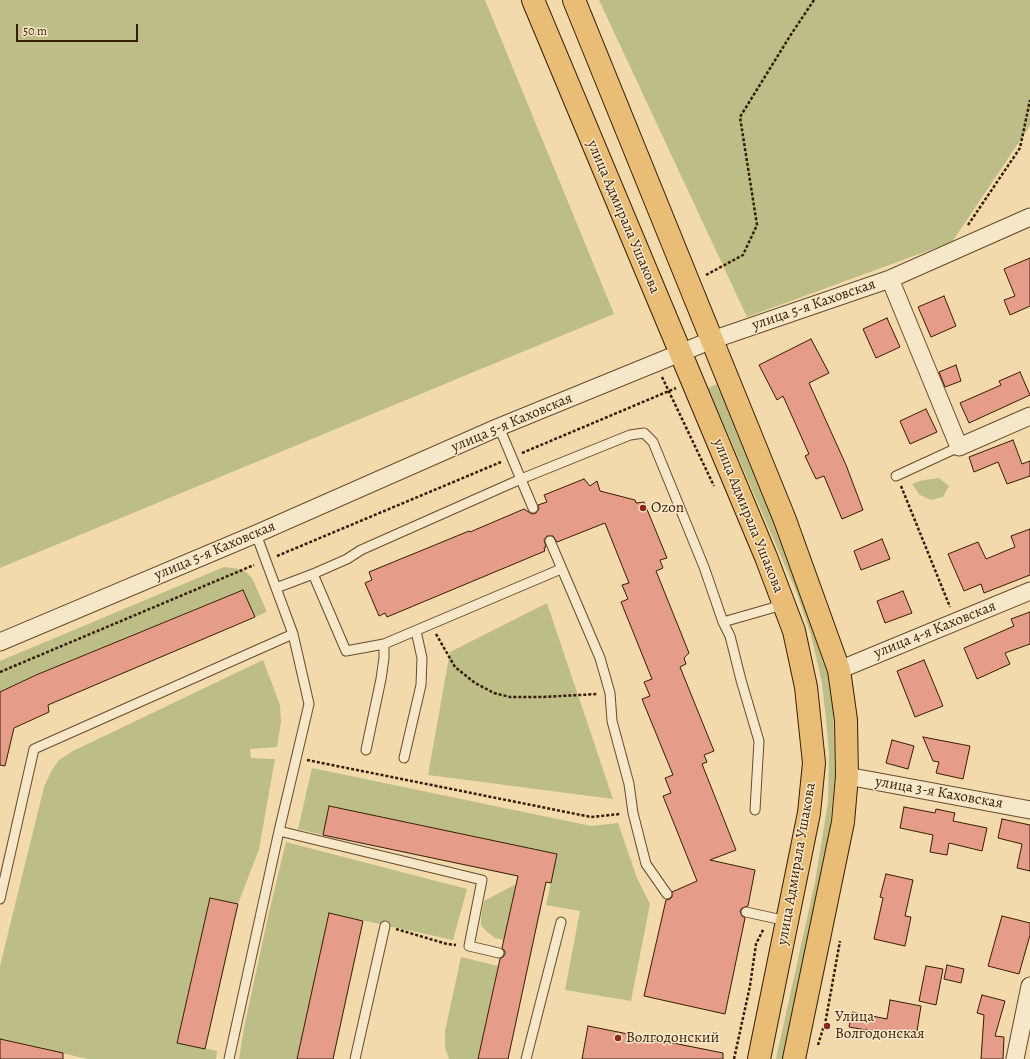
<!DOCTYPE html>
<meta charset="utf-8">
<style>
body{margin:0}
#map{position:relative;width:1030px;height:1059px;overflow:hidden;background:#f2daac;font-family:Alegreya,serif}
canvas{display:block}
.scale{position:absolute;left:16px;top:24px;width:122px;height:18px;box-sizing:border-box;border:2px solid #371d02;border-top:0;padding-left:5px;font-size:12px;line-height:14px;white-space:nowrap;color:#371d02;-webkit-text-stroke:3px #f7e7c9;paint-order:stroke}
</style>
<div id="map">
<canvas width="1030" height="1059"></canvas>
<div class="scale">50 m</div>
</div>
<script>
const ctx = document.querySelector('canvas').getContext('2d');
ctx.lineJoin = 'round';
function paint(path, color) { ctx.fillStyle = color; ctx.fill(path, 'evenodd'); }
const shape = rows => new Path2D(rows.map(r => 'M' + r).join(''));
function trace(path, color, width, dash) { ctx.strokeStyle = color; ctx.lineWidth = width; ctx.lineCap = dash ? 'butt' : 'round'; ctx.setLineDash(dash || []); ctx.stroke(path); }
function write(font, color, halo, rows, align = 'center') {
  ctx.font = font + ' Alegreya,serif'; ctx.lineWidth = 3; ctx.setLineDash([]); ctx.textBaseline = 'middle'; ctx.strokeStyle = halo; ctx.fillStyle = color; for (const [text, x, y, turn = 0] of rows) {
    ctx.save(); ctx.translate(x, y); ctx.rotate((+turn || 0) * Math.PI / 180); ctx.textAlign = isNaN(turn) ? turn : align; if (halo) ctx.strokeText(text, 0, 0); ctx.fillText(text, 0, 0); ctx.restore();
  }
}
const green = shape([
 [0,0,485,0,614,314,0,568],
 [599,0,1030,0,1030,126,952,242,747,317],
 [719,383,770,504,827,667,833,707,835,776,829,838,783,1059,776,1059,815,882,828,802,829,754,826,719,822,683,811,635,796,591,708,388],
 [939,478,949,486,943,497,931,500,920,495,912,484,919,481],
 [224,567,239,569,246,572,252,578,267,612,255,617,242,590,35,675,0,692,0,661],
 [547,603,613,799,428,775,450,652],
 [263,660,280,705,281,722,277,747,250,749,251,758,275,759,259,849,238,904,210,898,177,1042,217,1051,216,1059,88,1059,0,1039,0,966,44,787,52,770,59,760,73,751],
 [312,768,591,826,618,823,637,878,650,904,631,1001,565,990,580,911,546,905,557,854,329,806,323,835,298,829],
 [286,842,467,889,453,940,329,913,297,1059,239,1059,244,1028,269,912],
 [516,884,504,940,495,938,485,930,481,925,481,918,484,901],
 [461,957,498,966,478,1059,449,1059,445,1047,445,1031]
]);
const building = shape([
 [1030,258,1030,306,1010,315,1004,300,1015,296,1004,269,1030,258],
 [944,296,956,326,931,337,918,307,944,296],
 [887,318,900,347,876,358,863,329,887,318],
 [811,339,829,373,809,383,846,465,863,510,842,519,824,476,816,479,805,456,809,454,783,396,777,400,759,365,811,339],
 [956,365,961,381,945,387,939,372,956,365],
 [1020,372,1030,395,969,423,960,403,1001,385,999,381,1020,372],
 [926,409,937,432,910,444,900,421,926,409],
 [1013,440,1022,464,1030,461,1030,476,1007,484,998,462,974,472,969,457,1013,440],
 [584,479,590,486,597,481,600,491,635,500,636,503,644,502,667,558,660,560,663,568,656,571,689,653,684,658,686,664,680,667,714,751,704,755,707,762,702,764,736,850,710,860,755,870,748,906,742,908,740,911,742,916,745,918,725,1014,644,996,666,900,670,899,672,897,672,892,697,881,663,796,671,793,665,778,673,775,642,699,650,696,644,682,652,679,621,602,628,599,622,585,629,583,605,523,557,542,553,536,547,536,544,540,546,547,544,548,545,551,387,617,385,613,379,616,365,583,372,580,369,572,469,531,470,532,524,509,532,514,536,513,539,509,538,505,547,502,544,495,584,479],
 [1030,529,1030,575,984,593,981,584,964,591,948,554,978,542,986,559,1015,547,1011,536,1030,529],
 [882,539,890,559,861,570,854,551,882,539],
 [243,590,255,617,48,705,49,712,14,728,5,766,0,765,0,692,36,675,243,590],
 [903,591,912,613,885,623,877,601,903,591],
 [1030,612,1030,644,1005,653,1010,664,977,679,964,648,1014,626,1011,619,1030,612],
 [924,660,943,706,915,717,897,671,924,660],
 [923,737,970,746,963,779,936,773,939,762,933,761,923,737],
 [892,740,914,746,908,769,886,763,892,740],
 [329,806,557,854,551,883,546,882,508,1059,478,1059,500,959,503,957,505,954,505,951,502,948,518,876,323,835,329,806],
 [904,807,935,813,936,809,955,813,953,821,987,828,982,851,949,843,947,855,930,852,933,835,900,828,904,807],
 [1002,819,1030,825,1030,871,1017,868,1022,844,998,838,1002,819],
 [886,874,913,880,905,916,911,917,905,946,874,939,883,898,880,897,886,874],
 [210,898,238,904,205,1049,177,1043,210,898],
 [329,913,363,921,333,1059,297,1059,329,913],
 [1002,916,1030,923,1030,935,1019,974,988,966,1002,916],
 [947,965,964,969,961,983,944,979,947,965],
 [926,966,943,969,936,1005,919,1001,926,966],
 [982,995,1005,1001,995,1036,1004,1037,1003,1059,981,1059,984,1015,977,1013,982,995],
 [890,1000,921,1006,916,1037,878,1031,878,1032,849,1027,852,1012,887,1019,890,1000],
 [588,1026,723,1053,723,1059,582,1059,588,1026],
 [0,1039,63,1053,63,1059,0,1059,0,1039]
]);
const path = shape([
 [968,225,1020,148,1030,100],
 [706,275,743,255,757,225,740,117,790,36,814,0],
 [662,377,714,486],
 [522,453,676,388],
 [901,486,950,607],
 [277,556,501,462],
 [436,634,455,667,475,683,494,693,510,697,542,697,598,694],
 [0,672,254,565],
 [307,760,591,817,620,814],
 [396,929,447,944,456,945],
 [818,1045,826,1019,840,941],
 [734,1059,750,986,756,944,764,928]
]);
const service = shape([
 [499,427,533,508],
 [896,476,959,447],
 [550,541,600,658,610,693,612,721,629,784,633,813,646,864,667,894],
 [313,574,346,651,384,644,561,569],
 [276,588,313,574,347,559,361,550,521,479,630,435,644,433,653,442,704,567,723,622,730,636,741,680,759,741,755,810],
 [723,622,772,608,783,602],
 [366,750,381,679,384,658,384,644],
 [404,758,421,685,422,658,416,631],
 [279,831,482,880,469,946,499,953],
 [0,899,34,749,293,634],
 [746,912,787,921],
 [229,1059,279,831,309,704,293,634,256,534],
 [355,1059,385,926],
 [526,1059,561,922]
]);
const minor = shape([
 [890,279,959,447,1030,416],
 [0,642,256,534,499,427,712,340,890,279,1030,217],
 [839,670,1030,591],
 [847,776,1030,810],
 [1015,1059,1030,986]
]);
const primary = shape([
 [533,0,766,557,794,631,806,687,814,763,809,813,759,1059],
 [574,0,785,520,839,670,846,720,847,776,843,822,794,1059]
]);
const markers = [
 [643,508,4,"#8f2418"],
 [827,1026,4,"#8f2418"],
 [618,1038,4,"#8f2418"]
];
const streetNames = [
 ["улица Адмирала Ушакова",623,217,67],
 ["улица 5-я Каховская",814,305,-19],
 ["улица 5-я Каховская",512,423,-23],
 ["улица Адмирала Ушакова",748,516,68],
 ["улица 5-я Каховская",215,551,-23],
 ["улица 4-я Каховская",935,630,-22],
 ["улица 3-я Каховская",939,793,10],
 ["улица Адмирала Ушакова",797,864,-80]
];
const poiNames = [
 ["Ozon",651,508],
 ["Улица",835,1017],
 ["Волгодонская",835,1034],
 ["Волгодонский",626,1038]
];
paint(green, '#bdbe87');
paint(building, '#e59d8a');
trace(building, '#371d02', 1);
trace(service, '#664c2c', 11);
trace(minor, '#664c2c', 19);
trace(primary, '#371d02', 24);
trace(path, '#371d02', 2.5, [3, 2]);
trace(service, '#f7e7c9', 9);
trace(minor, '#f7e7c9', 17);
trace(primary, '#e9bd76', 22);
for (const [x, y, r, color] of markers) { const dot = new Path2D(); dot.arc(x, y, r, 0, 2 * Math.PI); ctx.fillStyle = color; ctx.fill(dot); trace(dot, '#f7e7c9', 1.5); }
write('15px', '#371d02', '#f7e7c9', streetNames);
write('15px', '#371d02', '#f7e7c9', poiNames, 'left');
</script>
